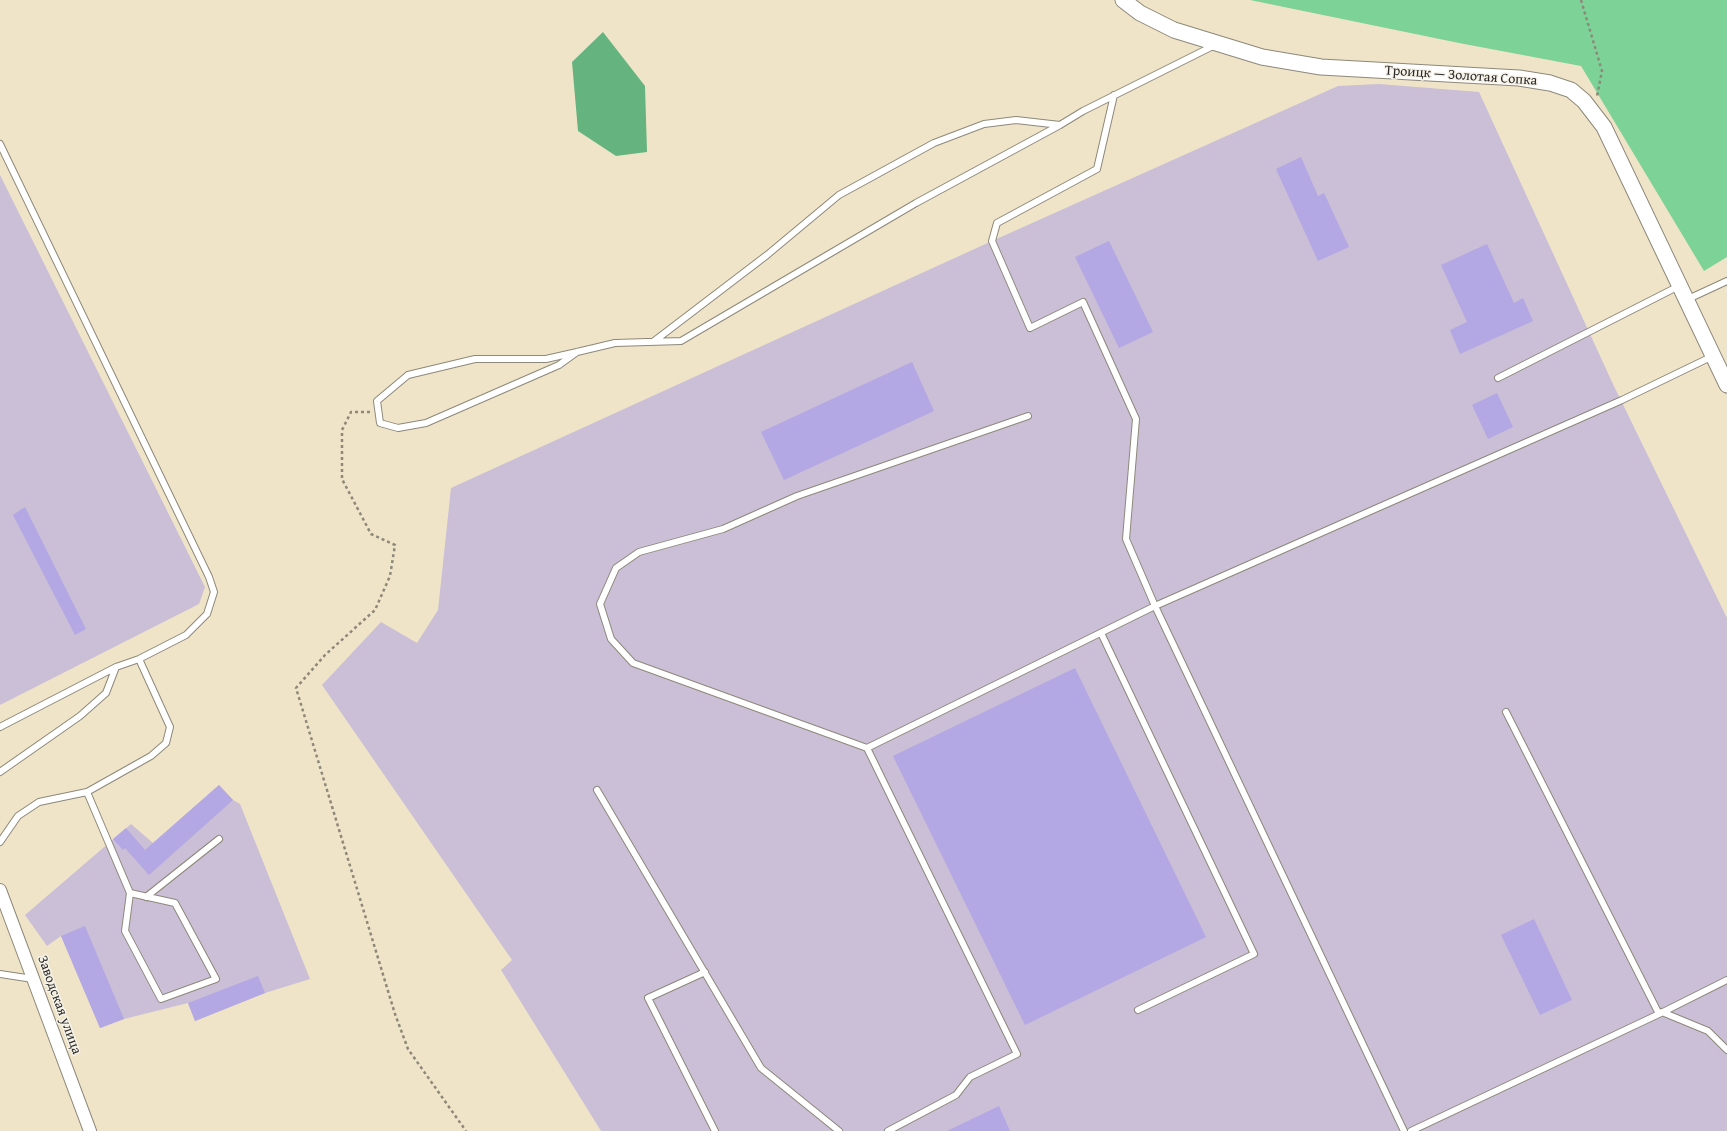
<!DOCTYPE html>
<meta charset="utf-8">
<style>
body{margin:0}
canvas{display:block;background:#efe4c8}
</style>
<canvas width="1727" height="1131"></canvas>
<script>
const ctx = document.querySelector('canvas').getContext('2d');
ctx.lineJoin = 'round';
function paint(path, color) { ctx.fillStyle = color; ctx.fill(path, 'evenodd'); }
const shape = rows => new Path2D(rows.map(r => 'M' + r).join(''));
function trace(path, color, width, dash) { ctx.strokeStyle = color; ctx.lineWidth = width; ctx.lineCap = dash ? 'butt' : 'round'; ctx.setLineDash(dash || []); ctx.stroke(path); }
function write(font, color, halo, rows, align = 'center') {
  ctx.font = font + ' "Gentium Book Plus",serif'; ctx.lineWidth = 3; ctx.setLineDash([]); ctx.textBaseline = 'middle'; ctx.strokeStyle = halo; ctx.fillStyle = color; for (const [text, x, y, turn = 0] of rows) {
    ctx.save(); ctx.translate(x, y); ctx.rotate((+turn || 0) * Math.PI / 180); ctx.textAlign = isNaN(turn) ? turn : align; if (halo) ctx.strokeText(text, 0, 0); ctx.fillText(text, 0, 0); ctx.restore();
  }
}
const industrial = shape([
 [1379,84,1479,92,1612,382,1727,618,1727,1131,601,1131,501,970,512,960,322,685,381,622,417,643,438,610,451,488,992,241,1338,86],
 [0,175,205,587,199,604,0,705],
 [219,785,233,800,240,804,310,979,265,993,195,1021,188,1003,124,1019,100,1028,61,936,47,946,25,915,131,824,153,843]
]);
const green = shape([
 [1250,0,1727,0,1727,257,1704,271,1581,66,1459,43]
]);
const forest = shape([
 [603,32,645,86,647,152,616,156,578,131,572,62]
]);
const building = shape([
 [1301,157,1318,196,1324,193,1349,247,1318,261,1276,169],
 [1109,241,1153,332,1119,348,1075,257],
 [1487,244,1514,303,1523,298,1533,321,1460,354,1450,330,1467,322,1441,265],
 [912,362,934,411,784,480,761,432],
 [1497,393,1513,427,1488,439,1472,405],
 [25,507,86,629,75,635,13,515],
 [1075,668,1206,937,1025,1025,893,756],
 [219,785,233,800,149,875,125,848,123,850,113,839,126,828,145,850],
 [1534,919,1572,1000,1540,1015,1501,935],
 [85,926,124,1019,100,1028,61,936],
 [258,976,265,993,195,1021,188,1003],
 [999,1106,1010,1131,947,1131]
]);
const path = shape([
 [1581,0,1602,71,1597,96],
 [370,412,351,412,342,430,342,479,371,534,395,545,390,576,375,610,325,655,296,688,395,1014,408,1049,466,1131]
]);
const service = shape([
 [1114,95,1097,169,997,223,992,241,1030,328,1083,302,1136,419,1126,539,1155,606,1404,1131],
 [0,144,209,577,214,592,207,614,186,635,139,659,116,667,106,693,80,716,0,772],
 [1686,300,1727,281],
 [653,342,767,255,839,195,934,143,984,124,1016,120,1060,125],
 [577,352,559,365,426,423,398,428,380,423,377,401,408,375,475,359,546,359,577,352,615,343,681,341,916,203,1060,125,1083,111,1215,45],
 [1498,378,1679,286],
 [1101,633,1254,954,1138,1010],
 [1506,712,1659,1014],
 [0,727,116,667],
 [867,748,633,663,611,639,600,604,616,568,639,552,723,529,797,496,1028,416],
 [597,790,761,1068,839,1131],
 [87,792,130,893,125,931,161,999,216,979,175,903,130,893],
 [0,842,18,816,39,802,87,792,151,756,166,743,170,727,139,659],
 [146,897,219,839],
 [705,972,648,998,715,1131],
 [0,974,33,979],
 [1662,1012,1708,1031,1727,1050],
 [888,1131,956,1095,970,1077,1017,1054,867,748,1155,606,1622,400,1713,356],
 [1411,1131,1659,1014,1727,980]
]);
const minor = shape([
 [0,890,90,1131]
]);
const tertiary = shape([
 [1123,0,1140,13,1174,30,1262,57,1321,67,1519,78,1550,83,1571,90,1584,101,1604,127,1727,385]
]);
const streetNames = [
 ["Троицк — Золотая Сопка",1461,76,4],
 ["Заводская улица",59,1005,70]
];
paint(industrial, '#cabfd6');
paint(green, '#7cd297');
paint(forest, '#65b480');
paint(building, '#b3a7e4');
trace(service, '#8d887a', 8);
trace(minor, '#8d887a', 14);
trace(tertiary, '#8d887a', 17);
trace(path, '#8d887a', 2.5, [3, 3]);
trace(service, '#fff', 6);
trace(minor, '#fff', 12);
trace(tertiary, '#fff', 15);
write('14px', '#2b2b2b', '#f7f3e8', streetNames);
</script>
